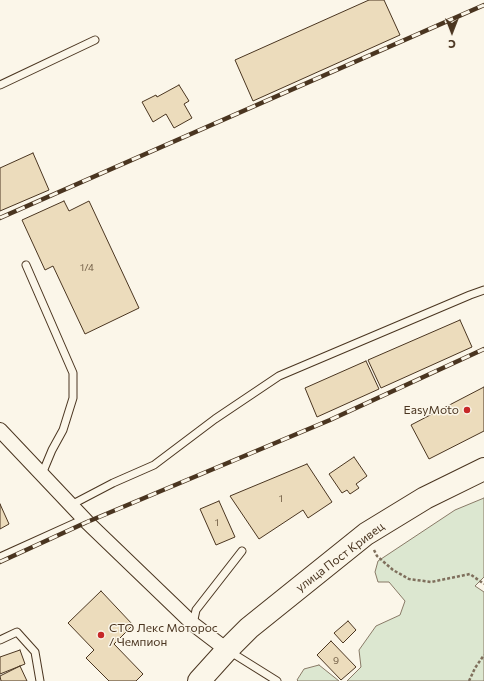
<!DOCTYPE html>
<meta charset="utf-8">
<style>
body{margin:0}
#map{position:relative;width:484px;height:681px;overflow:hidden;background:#fbf6e9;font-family:Commissioner,sans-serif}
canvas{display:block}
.north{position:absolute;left:432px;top:12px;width:40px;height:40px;-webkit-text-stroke:3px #fbf6e9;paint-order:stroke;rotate:180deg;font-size:11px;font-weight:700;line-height:16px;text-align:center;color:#4a3520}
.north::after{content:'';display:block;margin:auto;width:14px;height:18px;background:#4a3520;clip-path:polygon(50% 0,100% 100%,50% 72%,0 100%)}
</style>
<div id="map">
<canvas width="484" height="681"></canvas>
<div class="north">С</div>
</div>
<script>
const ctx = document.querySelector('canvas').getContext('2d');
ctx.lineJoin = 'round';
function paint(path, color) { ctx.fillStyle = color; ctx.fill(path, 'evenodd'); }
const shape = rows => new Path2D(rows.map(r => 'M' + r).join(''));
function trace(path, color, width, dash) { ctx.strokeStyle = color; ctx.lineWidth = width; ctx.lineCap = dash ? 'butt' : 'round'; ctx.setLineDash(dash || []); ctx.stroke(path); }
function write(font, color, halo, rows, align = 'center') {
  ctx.font = font + ' Commissioner,sans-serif'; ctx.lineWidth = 3; ctx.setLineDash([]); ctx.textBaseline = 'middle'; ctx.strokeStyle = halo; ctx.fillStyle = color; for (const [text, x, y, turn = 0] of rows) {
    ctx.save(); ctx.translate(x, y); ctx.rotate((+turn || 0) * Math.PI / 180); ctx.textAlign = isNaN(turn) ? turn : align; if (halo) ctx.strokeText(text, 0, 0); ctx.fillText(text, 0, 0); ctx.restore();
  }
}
const green = shape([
 [484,498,484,577,475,586,484,592,484,681,347,681,361,667,359,650,376,626,400,615,405,601,389,582,378,582,375,572,378,561,455,510,484,498],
 [319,665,339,681,298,681,297,680,304,669,319,665]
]);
const building = shape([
 [369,0,384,0,400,35,253,101,235,60,369,0],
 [179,85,189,101,184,104,192,118,174,128,166,114,153,122,142,102,156,95,157,97,179,85],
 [33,153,49,190,0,211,0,168,33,153],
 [64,201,69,211,89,201,139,308,85,334,53,266,45,270,22,220,64,201],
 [460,320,472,347,381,388,368,360,460,320],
 [366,361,379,389,317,417,305,388,366,361],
 [484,387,484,431,429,459,411,425,484,387],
 [354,457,367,476,356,484,359,488,350,494,347,490,342,493,329,474,354,457],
 [307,464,332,502,308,518,303,510,259,539,230,496,307,464],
 [219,501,235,537,216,545,200,509,219,501],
 [0,504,9,524,0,529,0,504],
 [101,591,133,625,114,644,143,674,136,681,109,681,86,658,94,650,68,623,101,591],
 [348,621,356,630,343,643,334,633,348,621],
 [331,641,356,667,341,680,317,655,331,641],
 [20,650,25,664,0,674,0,657,20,650],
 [20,666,27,681,1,681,0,676,20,666]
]);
const path = shape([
 [374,550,377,556,393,570,409,579,431,582,470,574,484,584],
 [469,681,475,668,484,655]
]);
const lane = shape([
 [0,85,95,40],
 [26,265,73,373,73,398,63,430,52,450,42,474],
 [71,505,113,483,154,465,215,419,279,376,470,295,484,290],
 [0,557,84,519],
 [193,624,196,610,242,551],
 [0,640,17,632,35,652,40,681],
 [229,651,277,681]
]);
const street = shape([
 [0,430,87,522,193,624,227,650]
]);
const primary = shape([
 [199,681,227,650,249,628,366,534,425,498,484,469]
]);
const rail = shape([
 [0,218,484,5],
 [0,562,87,522,330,420,484,349]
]);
const markers = [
 [467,410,4,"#c62828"],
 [101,635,4,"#c62828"]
];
const numberNames = [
 ["1/4",87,268],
 ["1",281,499],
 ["1",217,523],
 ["9",336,661]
];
const poiNames = [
 ["EasyMoto",459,410],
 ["СТО Лекс Моторос",109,628,"left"],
 ["/ Чемпион",109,642,"left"]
];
const streetNames = [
 ["улица Пост Кривец",340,557,-37]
];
paint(green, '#dce7d0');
trace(green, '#887966', 1);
paint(building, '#ecdcbc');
trace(building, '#4a3520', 1);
trace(lane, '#4a3520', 9);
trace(street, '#4a3520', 16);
trace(primary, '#4a3520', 24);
trace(path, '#7f6f5c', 2.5, [3, 2]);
trace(lane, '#fbf6e9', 7);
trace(street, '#fbf6e9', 14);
trace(primary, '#fbf6e9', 22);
trace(rail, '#4a3520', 4.5);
trace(rail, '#fbf6e9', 3, [9]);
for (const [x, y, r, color] of markers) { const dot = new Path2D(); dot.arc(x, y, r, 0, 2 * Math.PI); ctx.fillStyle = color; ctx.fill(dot); trace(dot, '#fbf6e9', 1.5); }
write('10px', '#725f47', null, numberNames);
write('12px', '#4a3520', '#fbf6e9', poiNames, 'right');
write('12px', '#4a3520', '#fbf6e9', streetNames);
</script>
